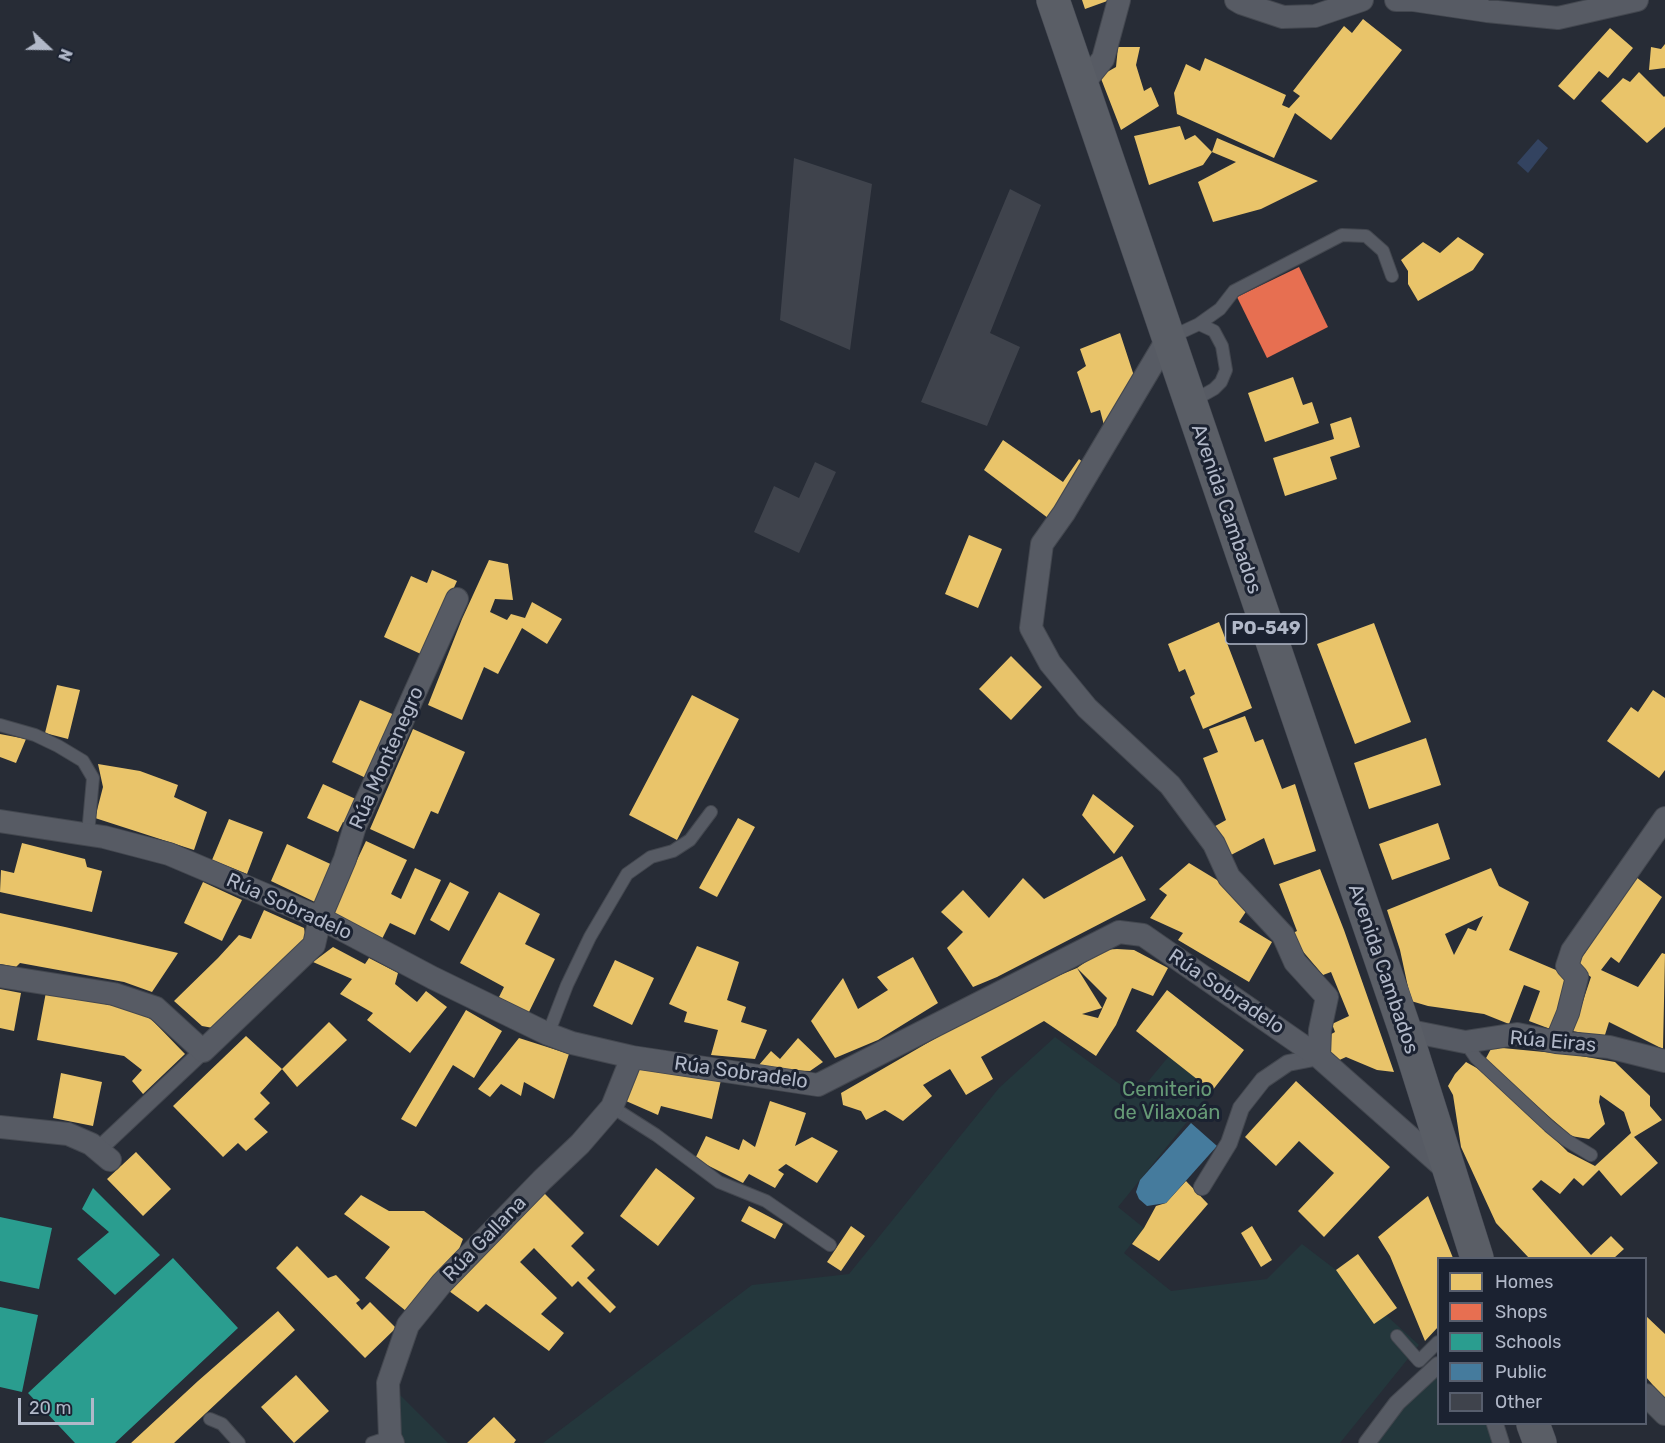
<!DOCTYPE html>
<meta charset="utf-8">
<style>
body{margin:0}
#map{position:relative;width:1665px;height:1443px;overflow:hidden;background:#272c36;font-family:Rubik,sans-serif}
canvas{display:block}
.legend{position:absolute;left:1437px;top:1257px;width:210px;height:168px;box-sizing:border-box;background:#1b2231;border:2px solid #575e6d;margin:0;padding:8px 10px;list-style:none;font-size:18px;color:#b1b8c8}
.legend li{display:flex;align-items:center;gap:12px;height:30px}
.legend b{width:30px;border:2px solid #575e6d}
.north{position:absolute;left:18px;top:18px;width:60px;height:60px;-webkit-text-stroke:4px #1b2231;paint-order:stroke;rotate:112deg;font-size:16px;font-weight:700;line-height:24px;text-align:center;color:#b1b8c8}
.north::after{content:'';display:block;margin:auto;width:21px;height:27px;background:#b1b8c8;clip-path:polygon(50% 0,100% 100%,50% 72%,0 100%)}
.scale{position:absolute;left:18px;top:1398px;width:76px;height:27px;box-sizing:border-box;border:3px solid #b1b8c8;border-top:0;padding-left:8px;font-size:18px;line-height:21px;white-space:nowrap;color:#b1b8c8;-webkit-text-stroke:4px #1b2231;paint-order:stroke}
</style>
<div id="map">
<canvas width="1665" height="1443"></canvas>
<ul class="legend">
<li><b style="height:16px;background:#e9c46a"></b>Homes</li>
<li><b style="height:16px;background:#e76f51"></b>Shops</li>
<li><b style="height:16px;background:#2a9d8f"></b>Schools</li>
<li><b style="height:16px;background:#457b9d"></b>Public</li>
<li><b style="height:16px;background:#3f434c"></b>Other</li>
</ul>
<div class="north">N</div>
<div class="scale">20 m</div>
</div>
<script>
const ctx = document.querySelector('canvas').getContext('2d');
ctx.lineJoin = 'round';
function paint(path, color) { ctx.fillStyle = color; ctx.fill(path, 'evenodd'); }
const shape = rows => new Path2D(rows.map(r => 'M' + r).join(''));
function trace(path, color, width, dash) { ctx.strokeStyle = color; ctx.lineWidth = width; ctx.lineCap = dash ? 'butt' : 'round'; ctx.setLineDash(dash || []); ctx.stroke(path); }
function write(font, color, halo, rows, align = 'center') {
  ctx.font = font + ' Rubik,sans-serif'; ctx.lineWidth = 6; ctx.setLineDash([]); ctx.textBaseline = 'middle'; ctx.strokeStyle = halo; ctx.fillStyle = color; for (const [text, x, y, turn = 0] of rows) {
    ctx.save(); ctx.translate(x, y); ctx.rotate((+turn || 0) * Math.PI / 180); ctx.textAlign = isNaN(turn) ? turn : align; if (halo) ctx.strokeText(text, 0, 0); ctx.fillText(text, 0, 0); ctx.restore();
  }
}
const green = shape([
 [1055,1037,1136,1096,1169,1056,1212,1091,1118,1207,1144,1228,1124,1253,1171,1291,1267,1279,1302,1244,1336,1270,1419,1345,1340,1443,543,1443,752,1285,849,1274,999,1088],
 [1438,1365,1438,1424,1495,1424,1501,1443,1367,1443],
 [388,1383,448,1443,393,1443]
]);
const water = shape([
 [1538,139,1548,148,1528,173,1517,163]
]);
const homes = shape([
 [1082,0,1110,0,1085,9],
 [1363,19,1402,50,1331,140,1295,113,1274,158,1177,114,1174,93,1186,64,1200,71,1205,58,1286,95,1282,105,1289,108,1300,96,1293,91,1344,26,1352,33],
 [1610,28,1633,48,1608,78,1599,71,1574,100,1558,86],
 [1665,44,1665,68,1649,70,1651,47,1661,49],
 [1118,47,1140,47,1136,65,1144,91,1151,87,1159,106,1121,130,1100,76,1116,67],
 [1639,72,1664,97,1665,96,1665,127,1647,143,1601,101,1623,78,1630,82],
 [1180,126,1185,140,1195,135,1212,152,1203,165,1149,185,1134,136],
 [1217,138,1318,181,1261,209,1213,222,1198,182,1236,162,1212,152],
 [1458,237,1484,254,1473,270,1418,301,1408,284,1408,271,1401,260,1423,242,1440,253],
 [1120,333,1134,376,1105,429,1100,410,1091,413,1077,372,1086,366,1080,349],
 [1293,377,1303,405,1312,402,1319,423,1265,442,1248,393],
 [1351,417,1360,447,1330,457,1337,479,1285,496,1273,458,1334,439,1330,424],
 [1003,440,1063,482,1079,459,1086,465,1052,521,984,470],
 [969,535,1002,549,978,608,945,594],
 [489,560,508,564,513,600,495,599,490,612,507,620,511,614,525,618,532,602,562,619,547,644,522,628,498,674,484,667,462,720,428,705,462,619],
 [432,570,457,581,423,655,384,637,411,576,427,583],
 [1219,622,1252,708,1203,729,1190,697,1195,694,1185,669,1179,672,1168,644],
 [1374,623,1411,722,1355,744,1317,644],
 [1011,656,1042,687,1011,720,979,689],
 [57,685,80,690,68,739,45,733],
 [1653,690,1665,698,1665,770,1659,778,1607,741,1631,707,1638,712],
 [692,695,739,719,677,840,629,815],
 [360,700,397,716,368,779,332,762],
 [1245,716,1255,742,1263,739,1282,789,1295,784,1316,851,1274,865,1264,838,1229,856,1210,829,1226,820,1203,758,1218,752,1209,729],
 [413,729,465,752,438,814,431,811,414,849,370,829],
 [0,734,26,739,16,763,0,757],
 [1426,738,1441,785,1369,809,1354,763],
 [98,764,140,771,178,785,174,797,207,812,194,850,95,818,103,787],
 [323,784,360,801,349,824,343,822,338,832,307,818],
 [1093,794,1134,826,1114,854,1082,815],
 [738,818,755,827,717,897,699,888],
 [229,819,263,832,247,874,212,860],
 [1438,823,1450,859,1392,880,1379,844],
 [366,841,407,860,391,894,401,899,415,868,441,880,415,935,390,923,382,939,339,919,333,911],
 [22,843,85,859,87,867,102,871,92,912,0,892,1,870,14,873],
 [287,844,337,867,315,902,271,881],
 [1122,856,1146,900,997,977,973,987,947,948,963,932,941,912,963,890,989,918,1023,878,1044,899],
 [1189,863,1217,880,1247,910,1239,922,1272,942,1249,982,1178,940,1183,933,1150,918,1167,895,1159,889],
 [1491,868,1499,886,1529,902,1509,950,1570,976,1553,1030,1529,1021,1540,991,1524,985,1509,1024,1484,1014,1428,1006,1411,1001,1400,950,1387,910],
 [1483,916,1476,931,1468,928,1454,955,1445,934],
 [1320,869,1344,930,1394,1072,1377,1070,1346,1057,1333,1063,1324,1038,1335,1032,1332,1024,1349,1016,1331,972,1323,975,1289,935,1297,931,1279,884],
 [1636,877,1662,897,1619,963,1611,957,1601,970,1638,987,1662,953,1665,954,1663,1049,1609,1022,1604,1038,1573,1031,1591,977,1576,966],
 [203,882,242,900,222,941,184,923],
 [450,882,469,892,449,931,430,920],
 [499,892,540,914,525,944,555,959,528,1014,498,999,504,987,460,963],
 [264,910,304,928,306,940,213,1028,202,1026,174,1001,218,958,239,935,251,939],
 [0,913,65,927,178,953,152,992,124,982,20,963,16,967,0,964],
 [697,946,739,962,727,1000,746,1007,741,1022,767,1030,755,1059,711,1055,718,1030,684,1022,687,1012,669,1004],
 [333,947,365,964,369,958,398,973,395,984,417,1002,426,991,447,1007,410,1053,367,1020,373,1013,340,994,352,979,313,962],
 [1117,949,1134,950,1168,968,1153,996,1132,988,1116,1025,1096,1056,1044,1021,981,1057,993,1079,966,1095,950,1069,923,1085,932,1096,903,1121,885,1110,866,1120,861,1111,843,1105,841,1093,962,1023,1013,999,1036,985,1077,968,1102,1008,1082,1014,1098,1018,1107,998,1077,968,1103,950],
 [913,957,938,1003,878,1040,835,1058,811,1021,843,978,858,1009,888,990,877,977],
 [615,960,654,978,632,1025,593,1006],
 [0,989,21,993,14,1031,0,1028],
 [1167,990,1244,1050,1212,1091,1136,1031],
 [46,992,139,1011,153,1021,185,1054,143,1094,132,1081,142,1070,124,1056,37,1040],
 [466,1010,502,1031,474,1078,453,1065,416,1127,401,1119],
 [329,1022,347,1040,297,1087,282,1069],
 [246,1036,282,1069,260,1093,270,1103,254,1119,268,1132,246,1151,238,1143,223,1157,173,1106],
 [519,1038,569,1054,554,1099,524,1082,521,1096,501,1084,490,1097,478,1089],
 [798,1038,823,1062,810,1071,782,1070,759,1065,771,1051,780,1059],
 [1492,1047,1575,1055,1615,1062,1650,1096,1650,1106,1662,1120,1634,1137,1658,1163,1621,1196,1599,1170,1583,1186,1574,1178,1560,1194,1541,1180,1532,1189,1591,1255,1611,1236,1624,1249,1614,1258,1529,1258,1496,1223,1461,1147,1453,1095,1448,1086,1455,1074,1466,1062,1491,1076,1568,1152,1595,1166,1631,1133,1624,1112,1600,1095,1599,1102,1605,1124,1589,1139,1571,1136,1485,1060],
 [638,1066,721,1080,712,1119,661,1106,658,1115,626,1101],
 [61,1073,102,1082,93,1126,53,1118],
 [1296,1081,1390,1167,1324,1237,1298,1211,1334,1173,1299,1141,1276,1166,1245,1137],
 [770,1101,806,1113,795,1146,812,1137,838,1151,817,1183,786,1164,778,1170,784,1174,775,1188,749,1174,743,1183,695,1159,706,1136,739,1150,743,1139,755,1147],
 [136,1152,171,1189,143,1216,107,1179],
 [656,1168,695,1198,658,1246,620,1216],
 [1186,1181,1208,1204,1159,1261,1132,1244,1144,1228,1156,1206,1166,1203],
 [541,1190,584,1233,571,1246,595,1270,587,1278,616,1307,610,1313,578,1281,572,1287,534,1248,520,1262,557,1298,541,1314,564,1333,549,1351,486,1304,478,1312,449,1291],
 [361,1195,389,1211,424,1211,463,1239,454,1262,406,1311,365,1278,390,1247,344,1214],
 [1428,1196,1453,1258,1438,1258,1438,1327,1425,1341,1390,1256,1378,1237],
 [749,1206,783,1224,775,1239,741,1221],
 [851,1226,865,1236,841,1271,827,1262],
 [1252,1226,1272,1260,1261,1267,1241,1233],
 [297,1246,328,1278,336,1275,360,1300,356,1303,362,1310,370,1302,396,1328,365,1358,276,1268],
 [1358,1254,1397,1308,1374,1324,1336,1270],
 [278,1311,295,1330,174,1443,131,1443,198,1381],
 [1646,1316,1665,1334,1665,1399,1646,1377],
 [296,1375,329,1411,294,1443,261,1407],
 [494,1417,516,1440,514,1443,467,1443]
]);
const shops = shape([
 [1299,267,1328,327,1267,358,1237,297]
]);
const schools = shape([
 [93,1188,160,1255,115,1295,77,1259,109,1232,82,1209],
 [0,1217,52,1228,39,1289,0,1281],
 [173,1258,238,1328,115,1443,75,1443,28,1393],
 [0,1307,38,1315,22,1392,0,1387]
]);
const public = shape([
 [1191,1123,1217,1146,1166,1203,1147,1206,1139,1199,1136,1192,1140,1180]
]);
const building = shape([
 [794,158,872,184,850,350,780,320],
 [1010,189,1041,205,990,333,1020,347,987,426,921,402],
 [815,462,836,472,799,553,754,532,774,486,799,498]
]);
const service = shape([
 [1199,324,1220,309,1234,291,1342,235,1366,236,1383,251,1392,276],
 [1169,338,1199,324,1214,331,1222,346,1226,370,1221,382,1214,389,1191,402],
 [0,725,35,735,58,746,83,761,93,778,88,834],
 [548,1034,567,985,590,937,627,874,651,857,673,851,690,840,711,812],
 [1465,1042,1476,1058,1549,1126,1566,1140,1591,1155],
 [612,1107,656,1135,719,1182,766,1201,830,1245],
 [1397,1336,1419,1361,1438,1342],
 [210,1419,222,1424,239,1443],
 [372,1443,390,1437]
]);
const pedestrian = shape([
 [99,1149,203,1051],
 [1202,1187,1229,1143,1241,1108,1263,1080,1288,1063,1319,1057],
 [1495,1424,1501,1443],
 [1367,1443,1397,1403,1438,1365]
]);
const minor = shape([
 [1236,0,1241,3,1283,17,1315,16,1362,0],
 [1396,0,1413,0,1487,11,1558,18,1637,0],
 [1082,85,1103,59,1119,0],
 [1168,338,1064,513,1042,544,1031,628,1050,663,1087,708,1170,785,1214,844,1229,877,1283,935,1295,962,1327,997,1320,1030,1319,1057],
 [0,821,104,837,169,854,320,918,433,978,548,1034,572,1043,632,1057,818,1085,1119,932,1143,935,1319,1057,1448,1171],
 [0,976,114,994,156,1008,203,1051,314,945,320,918,345,859,355,826,457,599],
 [1405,1030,1465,1042,1517,1034,1556,1042,1609,1047,1665,1061],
 [1556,1042,1568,1013,1577,977,1567,966,1572,951,1665,818],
 [0,1127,68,1134,91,1144,110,1160],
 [1646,1395,1665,1414],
 [393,1443,390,1437,388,1383,408,1325,442,1283,542,1180,580,1144,612,1107,632,1057]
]);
const primary = shape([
 [1053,0,1405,1030,1477,1258],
 [1533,1424,1540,1443]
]);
const shields = [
 [1266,629,81]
];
const shieldNames = [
 ["PO-549",1266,629]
];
const streetNames = [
 ["Avenida Cambados",1226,509,71],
 ["Rúa Montenegro",387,758,-66],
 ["Rúa Sobradelo",289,907,24],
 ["Avenida Cambados",1383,969,71],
 ["Rúa Sobradelo",1226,992,34],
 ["Rúa Eiras",1553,1042,5],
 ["Rúa Sobradelo",741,1073,8],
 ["Rúa Gallana",485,1239,-46]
];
const parkNames = [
 ["Cemiterio",1167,1090],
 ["de Vilaxoán",1167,1113]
];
paint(green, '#24373c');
paint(water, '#334360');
paint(homes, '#e9c46a');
paint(shops, '#e76f51');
paint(schools, '#2a9d8f');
paint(public, '#457b9d');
paint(building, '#3f434c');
trace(service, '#43474f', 14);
trace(pedestrian, '#43474f', 18);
trace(minor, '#43474f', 24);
trace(primary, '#454953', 34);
trace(service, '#575b64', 12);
trace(pedestrian, '#575b64', 16);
trace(minor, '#575b64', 22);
trace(primary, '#5a5e66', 33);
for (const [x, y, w] of shields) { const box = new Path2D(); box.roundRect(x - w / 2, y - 15, w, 30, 4.5); ctx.fillStyle = '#1b2231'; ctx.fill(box); trace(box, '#b1b8c8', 1.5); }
write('bold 18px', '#b1b8c8', null, shieldNames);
write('20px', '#b1b8c8', '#1b2231', streetNames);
write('20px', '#669a76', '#1b2231', parkNames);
</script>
